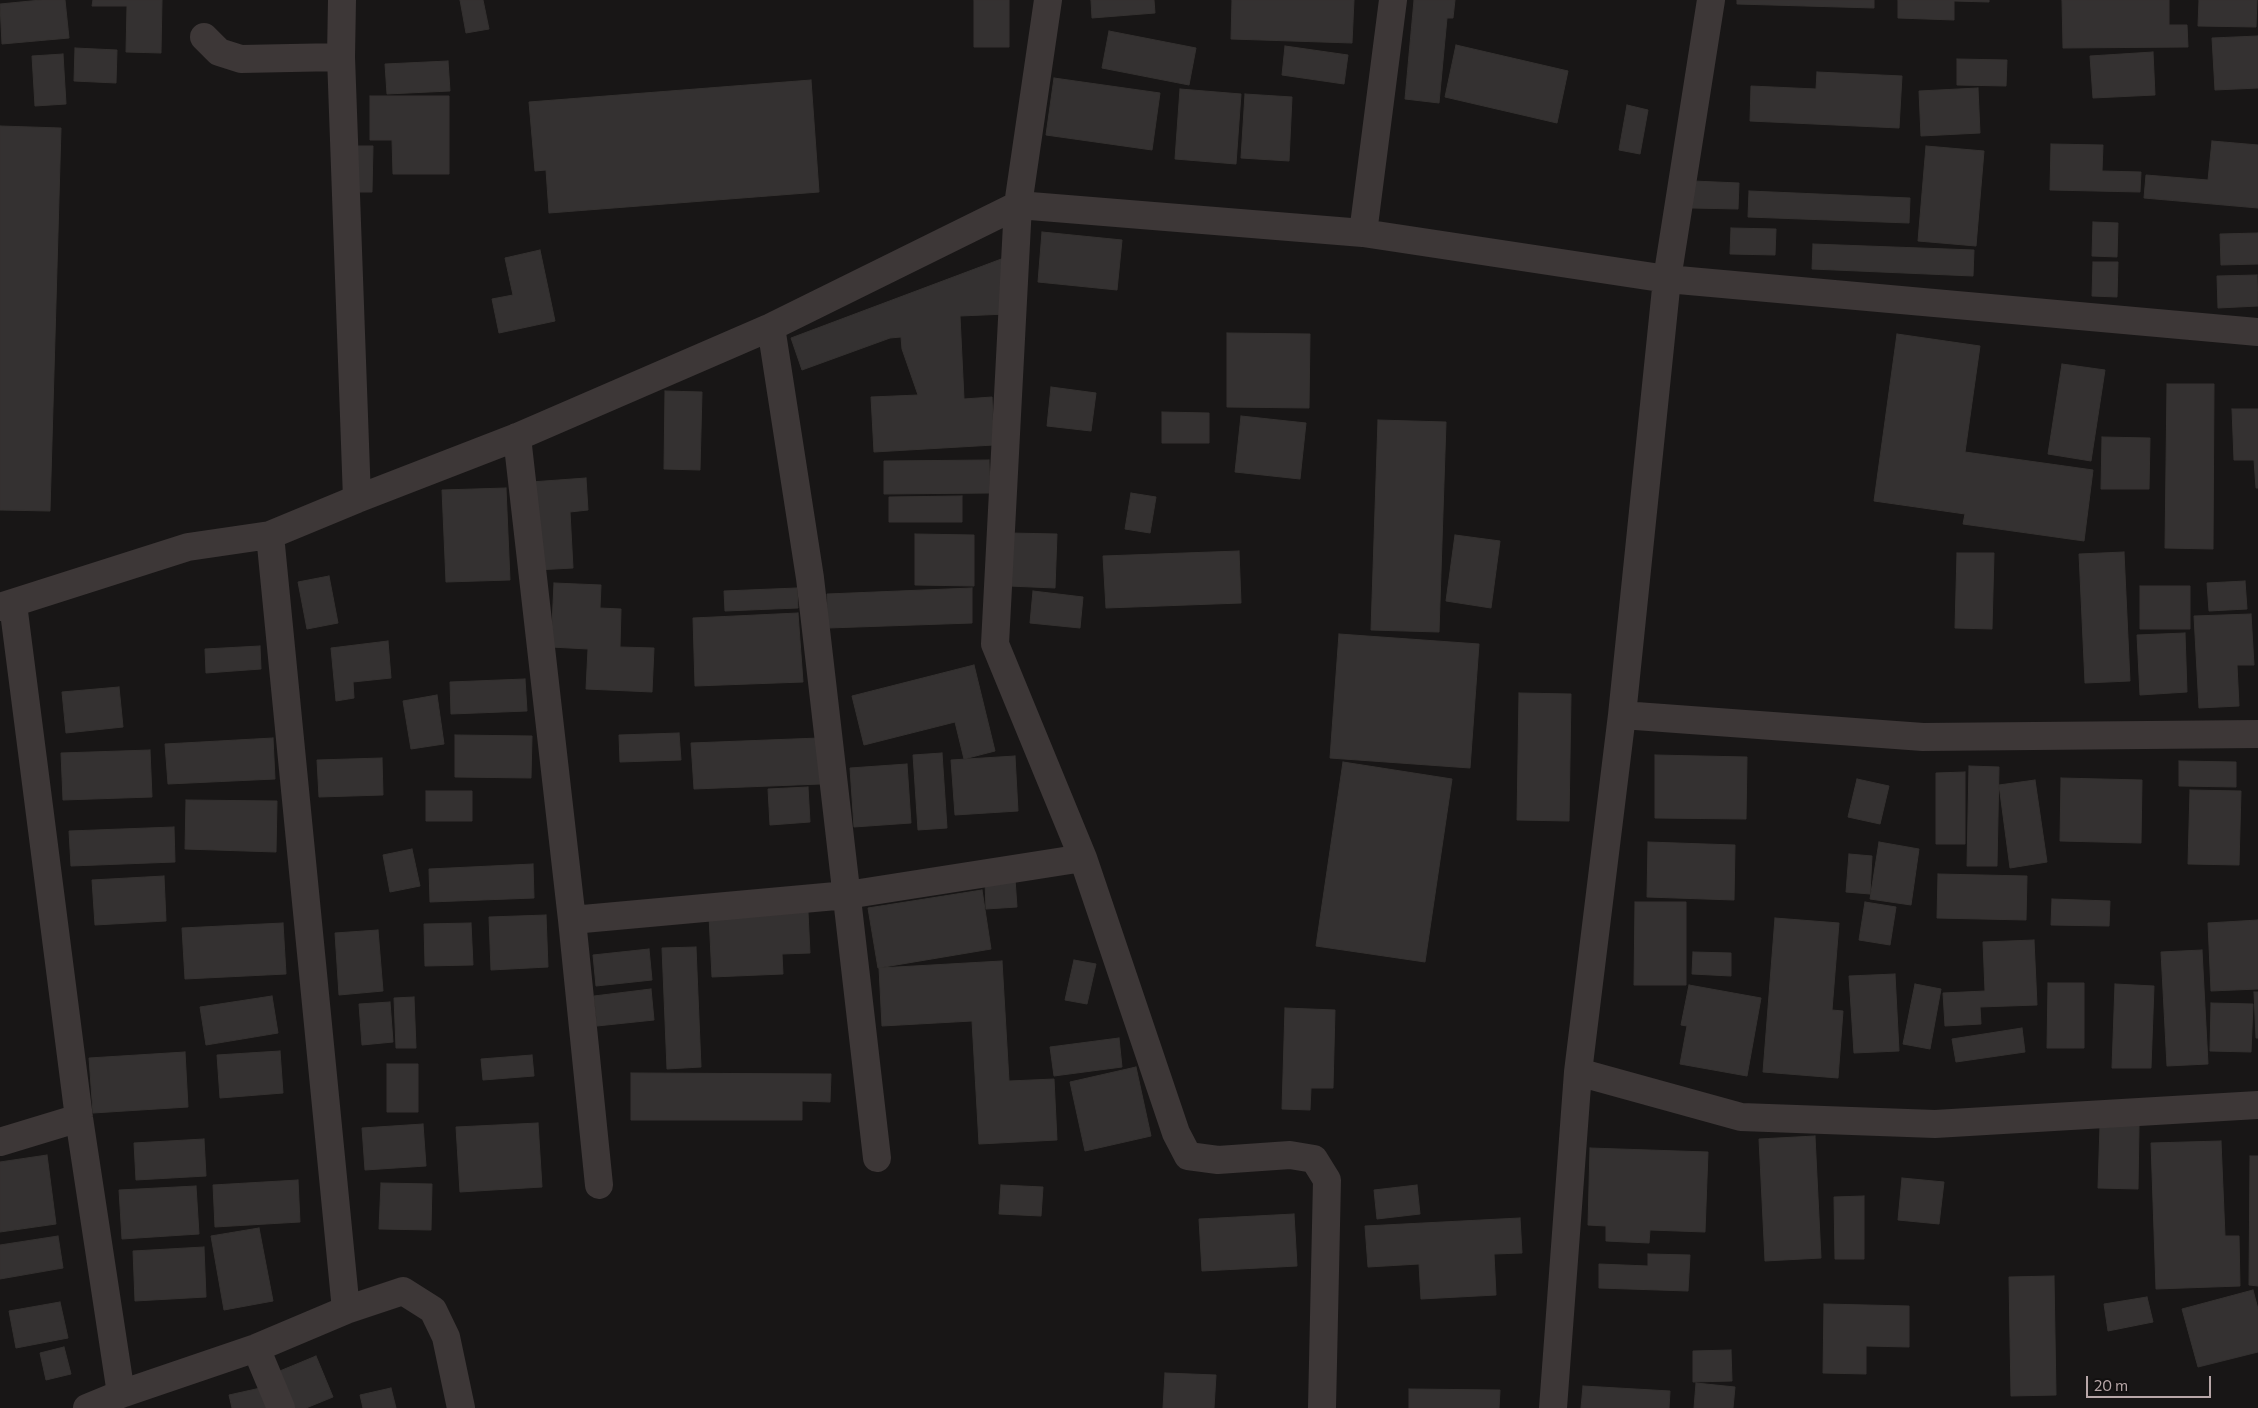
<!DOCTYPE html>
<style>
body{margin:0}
#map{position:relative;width:2258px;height:1408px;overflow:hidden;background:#181616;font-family:Commissioner,sans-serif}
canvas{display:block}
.scale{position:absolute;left:2086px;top:1376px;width:125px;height:22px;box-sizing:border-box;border:2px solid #b8a7a8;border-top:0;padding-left:6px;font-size:15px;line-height:18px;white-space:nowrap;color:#b8a7a8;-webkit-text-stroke:4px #131111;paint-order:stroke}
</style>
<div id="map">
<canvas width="2258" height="1408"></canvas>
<div class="scale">20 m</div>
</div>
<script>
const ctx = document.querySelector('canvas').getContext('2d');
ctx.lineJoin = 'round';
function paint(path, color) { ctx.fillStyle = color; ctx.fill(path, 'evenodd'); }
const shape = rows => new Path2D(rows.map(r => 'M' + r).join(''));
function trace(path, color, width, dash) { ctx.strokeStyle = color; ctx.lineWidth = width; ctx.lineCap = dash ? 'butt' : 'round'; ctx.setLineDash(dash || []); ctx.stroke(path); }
const building = shape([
 [41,0,65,0,69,38,2,44,0,4,41,0],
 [93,0,162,0,161,53,126,52,127,6,92,6,93,0],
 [460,0,483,0,489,29,466,33,460,0],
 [974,0,1009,0,1009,47,974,47,974,0],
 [1091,0,1154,0,1155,13,1092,18,1091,0],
 [1232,0,1354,0,1352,43,1231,39,1232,0],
 [1414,0,1455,0,1453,18,1447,18,1439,103,1405,99,1414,0],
 [1737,0,1874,0,1874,8,1737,4,1737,0],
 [1898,0,1989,0,1989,2,1954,1,1954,20,1898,18,1898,0],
 [2062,0,2169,0,2169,25,2187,25,2188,47,2063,48,2062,0],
 [2199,0,2257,0,2256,27,2198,26,2199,0],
 [1109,31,1196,48,1189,85,1102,68,1109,31],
 [2258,36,2258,88,2215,90,2212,38,2258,36],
 [1456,45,1568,71,1557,123,1445,97,1456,45],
 [1285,46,1348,55,1344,84,1282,75,1285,46],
 [75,48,117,50,116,83,74,81,75,48],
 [2153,52,2155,95,2093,98,2090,56,2153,52],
 [63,54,66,104,35,106,32,56,63,54],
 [1957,59,2007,60,2006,86,1957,85,1957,59],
 [448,61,450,91,387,94,385,64,448,61],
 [1817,72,1902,76,1899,128,1750,121,1751,86,1816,89,1817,72],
 [1054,78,1160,93,1152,150,1046,135,1054,78],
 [811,80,819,192,549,213,546,170,535,171,529,102,811,80],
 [1978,88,1980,133,1921,136,1919,91,1978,88],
 [1180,89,1241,94,1236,164,1175,159,1180,89],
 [1245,94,1292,97,1289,161,1241,158,1245,94],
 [370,96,449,96,449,174,393,174,392,140,370,140,370,96],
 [1627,105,1648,110,1640,154,1619,150,1627,105],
 [0,126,61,128,50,511,0,510,0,126],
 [2212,141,2258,145,2258,208,2144,198,2146,175,2208,180,2212,141],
 [2051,144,2103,145,2102,171,2141,172,2140,192,2050,190,2051,144],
 [347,146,373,146,372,192,346,192,347,146],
 [1926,146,1984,151,1976,246,1918,241,1926,146],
 [1693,181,1739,183,1738,209,1692,208,1693,181],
 [1749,191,1910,198,1909,223,1748,217,1749,191],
 [2093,222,2118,223,2117,257,2092,256,2093,222],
 [1731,228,1776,229,1775,255,1730,254,1731,228],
 [1042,232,1122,240,1117,290,1038,282,1042,232],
 [2258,233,2258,264,2221,265,2220,234,2258,233],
 [1813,244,1974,250,1973,276,1812,269,1813,244],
 [540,250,555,321,499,333,492,299,513,295,505,258,540,250],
 [1004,258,1007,314,960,316,964,399,992,397,994,445,874,452,871,397,918,395,902,349,901,337,890,338,802,370,791,338,1004,258],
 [2093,262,2118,262,2117,297,2092,296,2093,262],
 [2257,275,2258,306,2218,308,2217,276,2257,275],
 [1227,333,1310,334,1309,408,1227,407,1227,333],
 [1897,334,1980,346,1965,452,2093,470,2084,541,1963,524,1965,514,1874,501,1897,334],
 [2062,364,2105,370,2091,461,2048,454,2062,364],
 [2167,384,2214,384,2213,549,2165,548,2167,384],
 [1051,387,1096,393,1091,431,1047,426,1051,387],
 [665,391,702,392,700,470,664,469,665,391],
 [2232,409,2258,409,2258,488,2256,488,2254,460,2234,460,2232,409],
 [1162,412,1209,413,1209,443,1162,443,1162,412],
 [1241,416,1306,423,1300,479,1235,472,1241,416],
 [1378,420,1446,422,1439,632,1371,630,1378,420],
 [2102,437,2150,438,2149,489,2101,489,2102,437],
 [989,460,990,493,884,494,884,461,989,460],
 [586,478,588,510,570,512,573,568,536,570,531,482,586,478],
 [506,488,510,580,446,582,442,490,506,488],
 [1131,493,1156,497,1150,533,1125,529,1131,493],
 [962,496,962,522,889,522,889,497,962,496],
 [1010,533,1057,534,1055,588,1009,586,1010,533],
 [915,534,974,535,974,586,915,585,915,534],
 [1455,535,1500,541,1491,608,1446,601,1455,535],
 [1239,551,1241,603,1106,608,1103,556,1239,551],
 [2124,552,2130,681,2085,683,2079,554,2124,552],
 [1957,553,1994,553,1992,629,1955,628,1957,553],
 [329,576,338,623,307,629,298,582,329,576],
 [2245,581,2247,609,2209,611,2207,583,2245,581],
 [554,583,601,585,600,608,621,609,620,647,654,648,652,692,586,689,588,649,551,647,554,583],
 [2140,586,2190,586,2190,629,2140,629,2140,586],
 [797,588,798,608,725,611,724,591,797,588],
 [972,588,972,623,828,628,827,594,972,588],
 [1033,591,1083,597,1080,628,1030,623,1033,591],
 [798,613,803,682,695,686,693,618,798,613],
 [2251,614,2254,665,2237,665,2239,706,2199,708,2194,616,2251,614],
 [2185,633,2187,692,2140,695,2137,635,2185,633],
 [1339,634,1479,644,1470,768,1330,758,1339,634],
 [388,641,391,678,353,682,354,698,336,701,331,648,388,641],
 [260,646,261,669,206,673,205,649,260,646],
 [974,665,995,751,964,759,955,722,864,745,852,696,974,665],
 [525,679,527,711,451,714,450,682,525,679],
 [119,687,123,727,66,733,62,692,119,687],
 [1519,693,1571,694,1569,821,1517,820,1519,693],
 [437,695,444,744,411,749,403,701,437,695],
 [679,733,681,760,620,762,619,735,679,733],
 [455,735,532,736,531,778,455,777,455,735],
 [273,738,275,779,168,784,165,744,273,738],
 [819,738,821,784,694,789,691,743,819,738],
 [150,750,152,797,63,800,61,753,150,750],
 [942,753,947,828,918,830,913,755,942,753],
 [1655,755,1747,757,1746,819,1655,818,1655,755],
 [1015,756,1018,811,955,815,951,760,1015,756],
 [382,758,383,795,319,797,317,760,382,758],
 [2179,761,2236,762,2236,787,2179,786,2179,761],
 [1343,762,1452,779,1425,962,1316,946,1343,762],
 [907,764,911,823,854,827,850,768,907,764],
 [1969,766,1999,767,1997,866,1967,866,1969,766],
 [1965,772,1965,844,1936,844,1936,773,1965,772],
 [2061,778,2142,780,2141,843,2060,841,2061,778],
 [1857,779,1889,786,1880,824,1848,817,1857,779],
 [2035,780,2047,862,2010,868,1999,785,2035,780],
 [808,787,810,822,770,825,768,789,808,787],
 [2190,790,2241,791,2239,865,2188,864,2190,790],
 [426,791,472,791,472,821,426,821,426,791],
 [186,800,277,801,276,852,185,849,186,800],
 [174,827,175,862,71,866,69,831,174,827],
 [1648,842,1735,845,1734,900,1647,897,1648,842],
 [1879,842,1919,849,1911,905,1870,899,1879,842],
 [412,849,420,886,390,892,383,855,412,849],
 [1849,854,1872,856,1870,894,1846,892,1849,854],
 [533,864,534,898,430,902,429,869,533,864],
 [1938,874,2027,876,2026,920,1937,918,1938,874],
 [164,876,166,921,95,925,92,880,164,876],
 [1015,879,1017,907,986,909,985,881,1015,879],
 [982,890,991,949,878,968,868,908,982,890],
 [2052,899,2110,901,2109,926,2051,925,2052,899],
 [1635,902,1686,902,1686,985,1634,985,1635,902],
 [1865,902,1896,907,1890,945,1859,940,1865,902],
 [808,912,810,953,782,954,783,974,712,977,709,916,808,912],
 [546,915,548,967,491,970,489,917,546,915],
 [1775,918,1839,923,1832,1010,1843,1011,1838,1078,1763,1072,1775,918],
 [2258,920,2258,989,2211,991,2208,923,2258,920],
 [283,923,286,974,185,979,182,928,283,923],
 [471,923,473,965,425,966,424,924,471,923],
 [378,930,383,991,339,995,335,933,378,930],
 [2034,940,2037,1005,1980,1007,1981,1024,1945,1026,1943,993,1985,991,1983,942,2034,940],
 [696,947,701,1067,667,1069,662,948,696,947],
 [649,949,652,980,596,986,593,955,649,949],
 [2202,950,2208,1064,2167,1066,2161,952,2202,950],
 [1693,952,1731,953,1731,976,1692,974,1693,952],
 [1074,960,1096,964,1087,1004,1065,1000,1074,960],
 [1002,961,1009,1081,1054,1079,1057,1140,979,1144,972,1021,882,1026,879,968,1002,961],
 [1895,974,1899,1051,1854,1053,1849,976,1895,974],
 [2048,983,2084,983,2084,1048,2047,1048,2048,983],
 [1915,984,1941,989,1930,1049,1903,1044,1915,984],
 [2115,984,2154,986,2151,1068,2112,1068,2115,984],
 [1689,985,1761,998,1747,1076,1680,1064,1687,1026,1681,1025,1689,985],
 [651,989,654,1020,597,1026,594,996,651,989],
 [2254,992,2258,992,2258,1038,2256,1038,2254,992],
 [272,996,278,1033,206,1045,200,1007,272,996],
 [414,997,416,1048,396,1048,394,998,414,997],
 [390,1002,393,1042,362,1045,359,1004,390,1002],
 [2211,1003,2253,1004,2251,1052,2210,1051,2211,1003],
 [1285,1008,1335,1010,1333,1088,1311,1088,1310,1110,1282,1109,1285,1008],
 [2022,1028,2025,1052,1956,1062,1952,1039,2022,1028],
 [1119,1038,1122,1067,1054,1076,1050,1047,1119,1038],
 [280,1051,283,1093,220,1098,217,1055,280,1051],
 [185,1052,188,1107,93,1113,89,1058,185,1052],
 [532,1055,534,1076,483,1080,481,1059,532,1055],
 [387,1064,418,1064,418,1112,387,1112,387,1064],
 [1136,1067,1151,1136,1085,1151,1070,1082,1136,1067],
 [631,1073,831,1074,830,1102,802,1101,802,1120,631,1120,631,1073],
 [538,1123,542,1187,460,1192,456,1127,538,1123],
 [423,1124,426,1166,365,1170,362,1128,423,1124],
 [2100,1126,2139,1126,2138,1189,2098,1188,2100,1126],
 [1815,1136,1821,1258,1765,1261,1759,1139,1815,1136],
 [204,1139,206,1176,136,1180,134,1143,204,1139],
 [2221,1141,2225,1236,2239,1236,2240,1286,2156,1289,2151,1143,2221,1141],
 [1590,1148,1708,1152,1705,1232,1650,1230,1649,1243,1606,1241,1606,1226,1588,1225,1590,1148],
 [47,1155,56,1224,0,1232,0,1162,47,1155],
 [2250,1156,2258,1156,2258,1286,2249,1285,2250,1156],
 [1902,1178,1944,1182,1939,1224,1898,1220,1902,1178],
 [298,1180,300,1222,215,1227,213,1185,298,1180],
 [381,1183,432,1184,431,1230,379,1229,381,1183],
 [1001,1185,1043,1187,1041,1216,999,1214,1001,1185],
 [1417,1185,1420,1214,1377,1219,1374,1190,1417,1185],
 [196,1186,199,1234,122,1239,119,1190,196,1186],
 [1864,1196,1864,1259,1835,1259,1834,1197,1864,1196],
 [1294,1214,1297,1266,1202,1271,1199,1219,1294,1214],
 [1520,1218,1522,1253,1494,1254,1496,1295,1421,1299,1419,1264,1368,1267,1365,1226,1520,1218],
 [259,1228,273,1301,224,1310,211,1236,259,1228],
 [58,1236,63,1268,0,1279,0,1245,58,1236],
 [204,1247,206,1297,135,1301,133,1251,204,1247],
 [1648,1254,1690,1255,1688,1291,1599,1288,1599,1264,1648,1266,1648,1254],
 [2054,1276,2056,1395,2011,1396,2009,1277,2054,1276],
 [2253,1290,2258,1309,2258,1352,2198,1367,2182,1309,2253,1290],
 [2147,1297,2153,1322,2108,1331,2104,1304,2147,1297],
 [60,1302,68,1338,16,1348,9,1311,60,1302],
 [1824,1304,1909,1306,1909,1347,1866,1346,1866,1374,1823,1373,1824,1304],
 [64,1347,71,1374,46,1380,40,1353,64,1347],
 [1731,1350,1732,1381,1693,1382,1693,1351,1731,1350],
 [316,1356,333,1397,306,1408,290,1408,275,1373,316,1356],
 [1165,1373,1216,1375,1214,1408,1163,1408,1165,1373],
 [1696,1383,1735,1387,1733,1408,1694,1408,1696,1383],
 [1583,1386,1670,1391,1669,1408,1581,1408,1583,1386],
 [265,1387,269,1408,232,1408,229,1395,265,1387],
 [391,1388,396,1408,363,1408,360,1395,391,1388],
 [1409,1389,1500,1390,1499,1408,1409,1408,1409,1389]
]);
const minor = shape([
 [342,0,341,57,357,499],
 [1048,0,1018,205,995,644,1083,858,1176,1133,1188,1156,1218,1160,1290,1155,1314,1159,1327,1180,1322,1408],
 [204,37,219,52,241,59,341,57],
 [1363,233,1393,0],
 [771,327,810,578,877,1158],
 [517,437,572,920,599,1185],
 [270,535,346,1310],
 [13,604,79,1118,121,1394],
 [0,607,188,547,270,535,357,499,517,437,771,327,1018,205,1363,233,1667,279,2258,332],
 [1622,715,1923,737,2258,734],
 [572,920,847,895,1083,858],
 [1578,1072,1741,1117,1935,1124,2258,1105],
 [0,1142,79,1118],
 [256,1348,281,1408],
 [87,1408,121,1394,256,1348,346,1310,403,1291,433,1310,446,1337,461,1408],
 [1553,1408,1578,1072,1622,715,1667,279,1711,0]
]);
paint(building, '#343131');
trace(building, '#343130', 1);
trace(minor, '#3d3737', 28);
</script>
